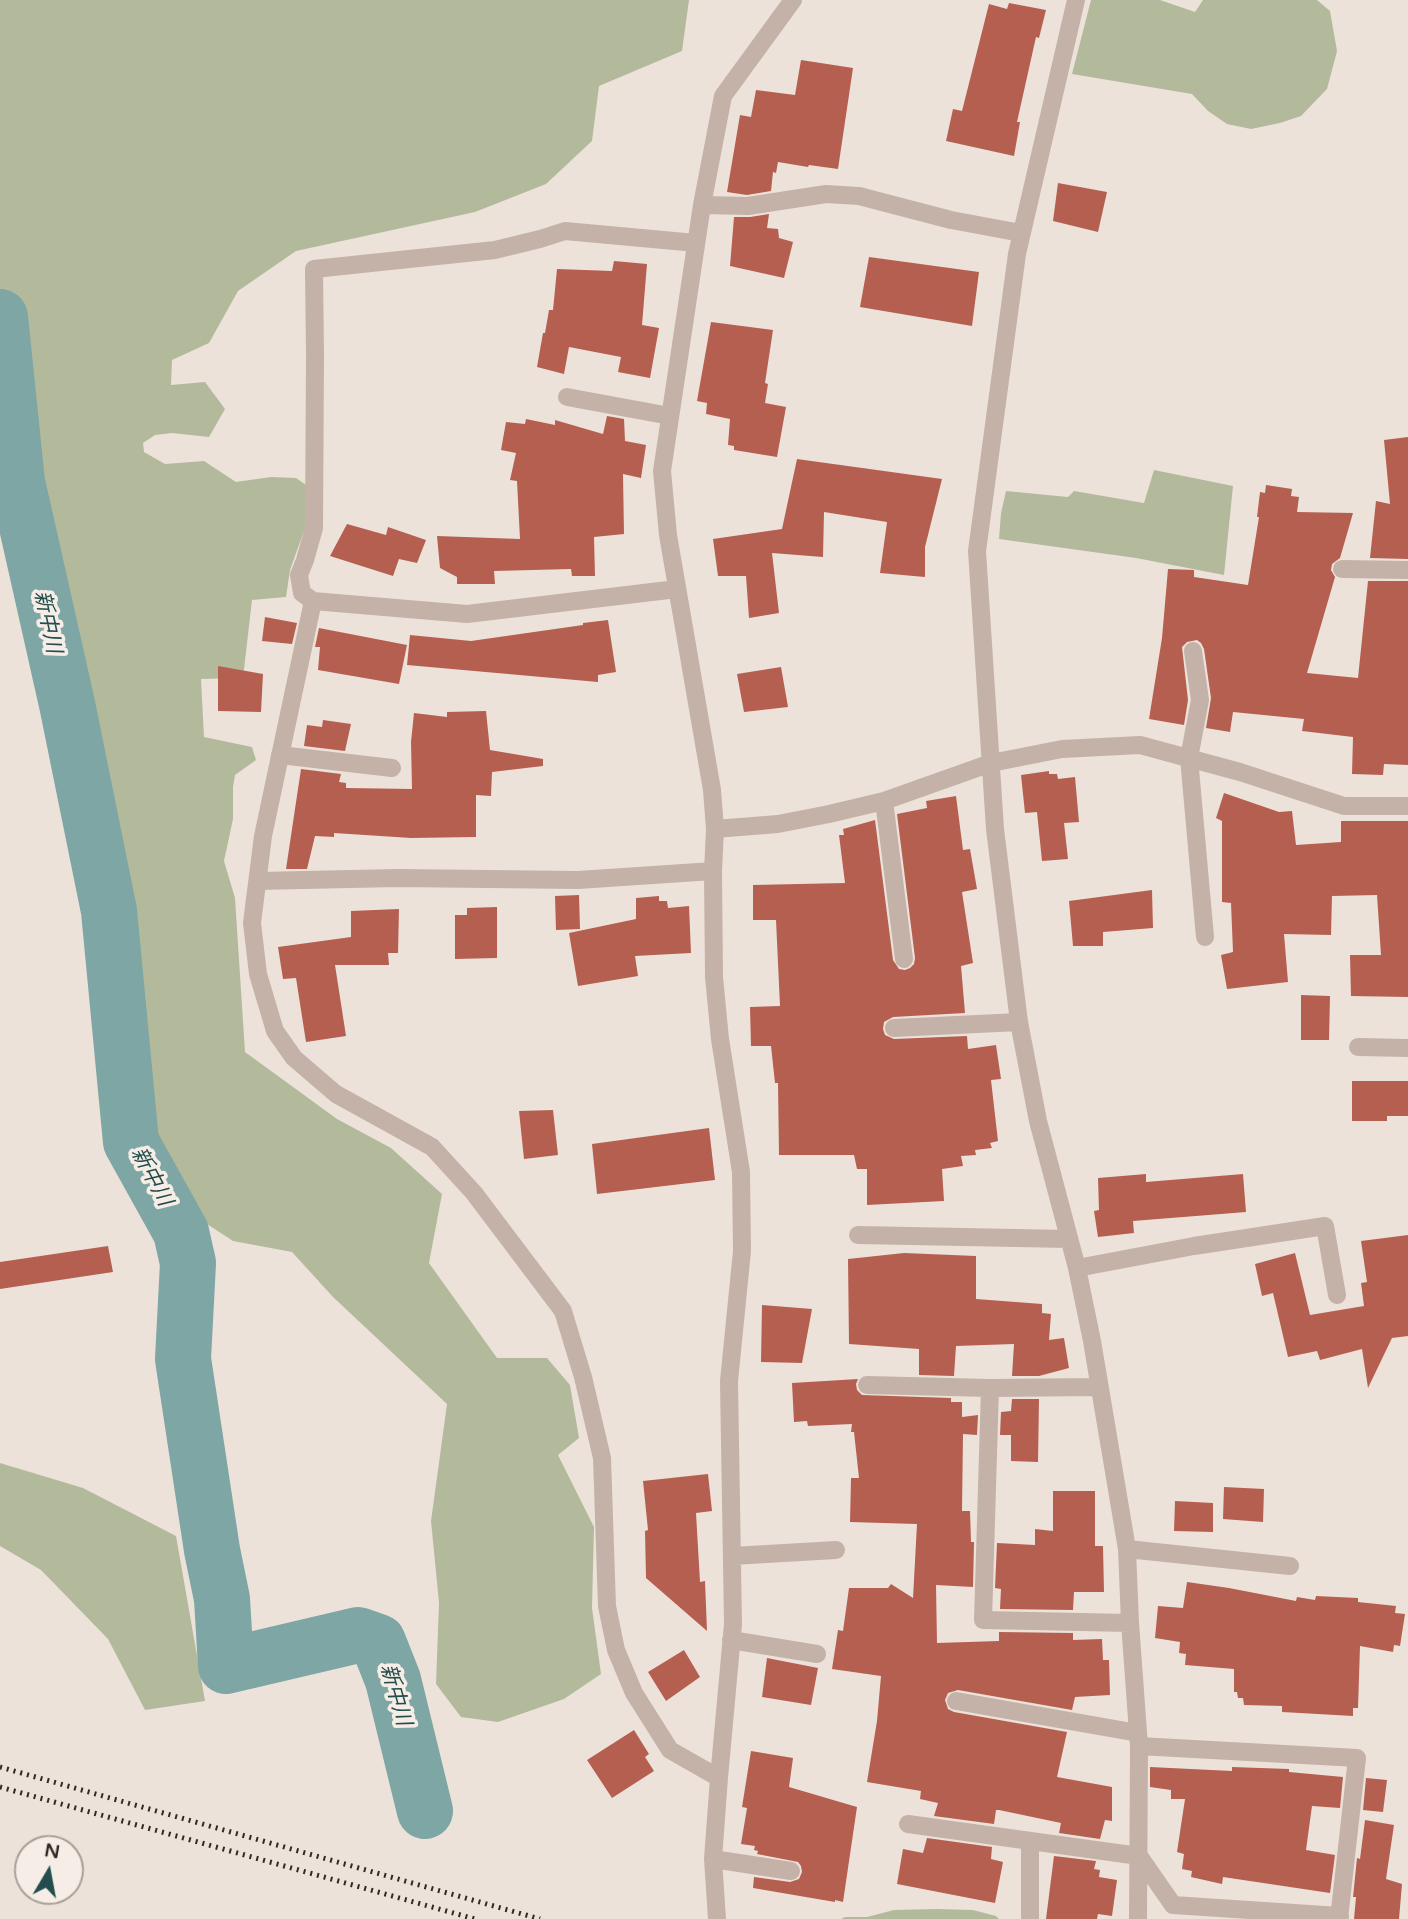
<!DOCTYPE html>
<meta charset="utf-8">
<style>
body{margin:0}
#map{position:relative;width:1408px;height:1919px;overflow:hidden;background:#ede2da;font-family:"Varela Round",sans-serif}
canvas{display:block}
.north{position:absolute;left:14px;top:1835px;width:70px;height:70px;box-sizing:border-box;background:#f6ede6;border:2px solid #a89f9a;border-radius:50%;rotate:10deg;font-size:19px;font-weight:700;line-height:28px;text-align:center;color:#322927}
.north::after{content:'';display:block;margin:auto;width:24px;height:32px;background:#224d4c;clip-path:polygon(50% 0,100% 100%,50% 72%,0 100%)}
</style>
<div id="map">
<canvas width="1408" height="1919"></canvas>
<div class="north">N</div>
</div>
<script>
const ctx = document.querySelector('canvas').getContext('2d');
ctx.lineJoin = 'round';
function paint(path, color) { ctx.fillStyle = color; ctx.fill(path, 'evenodd'); }
const shape = rows => new Path2D(rows.map(r => 'M' + r).join(''));
function trace(path, color, width, dash) { ctx.strokeStyle = color; ctx.lineWidth = width; ctx.lineCap = dash ? 'butt' : 'round'; ctx.setLineDash(dash || []); ctx.stroke(path); }
function write(font, color, halo, rows, align = 'center') {
  ctx.font = font + ' "Varela Round","Noto Sans JP",sans-serif'; ctx.lineWidth = 7; ctx.setLineDash([]); ctx.textBaseline = 'middle'; ctx.strokeStyle = halo; ctx.fillStyle = color; for (const [text, x, y, turn = 0] of rows) {
    ctx.save(); ctx.translate(x, y); ctx.rotate((+turn || 0) * Math.PI / 180); ctx.textAlign = isNaN(turn) ? turn : align; if (halo) ctx.strokeText(text, 0, 0); ctx.fillText(text, 0, 0); ctx.restore();
  }
}
const green = shape([
 [0,0,689,0,682,51,599,86,592,141,546,184,475,212,296,251,238,291,209,343,172,360,171,385,205,382,225,409,209,437,172,433,155,435,143,443,144,452,165,464,204,461,236,482,271,477,296,478,319,494,304,531,290,570,286,597,252,600,243,678,201,679,204,737,252,747,256,760,235,775,233,787,233,819,224,861,235,898,245,1052,337,1119,391,1148,442,1194,429,1263,497,1358,547,1358,570,1385,579,1438,558,1455,594,1527,592,1608,601,1674,564,1699,498,1722,461,1717,436,1684,439,1603,431,1521,447,1404,333,1297,292,1252,233,1241,164,1196,126,1152,102,1063,82,896,56,723,0,528],
 [1091,0,1160,0,1195,12,1203,0,1317,0,1330,11,1337,51,1327,89,1301,116,1280,123,1251,129,1227,124,1208,111,1192,94,1072,74],
 [1154,470,1233,486,1224,575,1136,558,999,539,1001,513,1006,491,1068,497,1074,491,1144,503],
 [0,1463,83,1488,176,1536,205,1701,145,1710,108,1639,41,1570,0,1546],
 [937,1909,973,1910,996,1916,999,1919,841,1919,845,1917,867,1917,894,1910]
]);
const river = shape([
 [0,317,17,482,67,704,109,911,131,1142,181,1232,188,1263,183,1359,212,1550,222,1599,226,1666,358,1635,378,1642,393,1680,425,1811]
]);
const building = shape([
 [1009,3,1046,10,1039,38,1036,37,1017,122,1020,122,1014,156,946,141,953,109,962,111,989,4,1007,9],
 [801,60,853,68,838,169,809,165,808,167,778,162,776,173,773,172,771,191,747,195,727,192,740,115,751,117,756,90,795,95],
 [1058,183,1107,192,1098,232,1053,221],
 [769,214,767,228,778,229,779,238,793,242,784,278,730,266,734,217,750,217],
 [869,257,979,272,972,326,860,307],
 [614,261,647,264,642,325,659,328,650,378,618,372,621,357,569,347,564,374,537,367,543,333,545,333,549,310,553,310,557,269,612,271],
 [711,322,773,330,765,383,768,384,765,403,786,407,777,457,734,450,734,446,728,445,730,419,706,414,707,403,697,401],
 [607,416,624,419,625,441,646,445,641,478,623,474,624,534,594,537,595,576,572,576,571,569,494,571,495,584,457,584,457,577,440,568,437,536,520,539,517,481,510,480,516,453,501,450,506,422,525,424,526,419,555,425,555,420,603,434],
 [1408,437,1408,559,1370,558,1376,501,1390,504,1384,440],
 [797,459,942,479,925,547,925,577,880,573,887,522,824,512,823,557,772,553,779,613,749,618,746,576,718,576,713,539,782,529],
 [1266,485,1292,489,1291,496,1299,497,1297,512,1353,513,1340,558,1332,564,1331,570,1335,577,1307,673,1358,678,1368,581,1408,581,1408,765,1384,764,1383,775,1352,774,1353,737,1302,731,1304,719,1233,712,1230,732,1206,728,1211,698,1204,649,1201,643,1197,640,1187,642,1182,647,1188,700,1184,725,1149,719,1162,638,1168,569,1194,570,1194,577,1248,585,1259,517,1257,517,1260,492,1265,493],
 [347,524,386,535,388,527,426,540,417,563,399,559,393,576,330,556],
 [265,617,297,623,292,644,262,641],
 [608,620,616,672,598,675,598,682,407,665,410,635,471,641,583,625,583,623],
 [319,628,407,645,399,684,318,670,320,647,315,647],
 [218,666,263,674,261,712,218,711],
 [781,667,788,707,744,712,737,674],
 [486,711,490,750,543,759,543,766,492,772,491,796,476,795,476,837,411,838,334,833,334,837,315,836,307,869,286,869,301,769,341,774,339,782,346,783,346,788,412,789,411,742,414,713,447,717,447,712],
 [323,720,351,724,345,751,304,746,307,725,322,727],
 [1049,771,1049,774,1057,774,1058,779,1075,777,1079,822,1064,823,1068,859,1042,861,1037,812,1025,813,1021,775],
 [1224,793,1279,812,1292,811,1296,845,1341,842,1341,821,1408,821,1408,997,1351,996,1350,955,1381,955,1377,895,1332,896,1331,935,1284,934,1288,982,1227,989,1221,955,1233,952,1231,903,1222,902,1222,821,1216,818],
 [956,796,963,850,970,849,977,889,962,892,973,963,961,966,965,1013,893,1017,884,1022,883,1029,885,1035,894,1039,967,1036,968,1049,996,1045,1001,1079,991,1080,998,1141,990,1143,992,1148,975,1150,976,1155,961,1156,963,1166,942,1169,944,1201,867,1205,867,1169,857,1169,854,1155,779,1155,778,1083,775,1083,771,1046,751,1046,750,1007,780,1006,776,920,753,920,753,885,845,883,839,835,844,835,843,829,875,820,893,960,899,969,905,970,910,968,914,964,915,958,897,814,927,808,926,801],
 [1152,890,1153,928,1103,932,1103,946,1073,946,1069,901],
 [579,895,580,929,556,930,555,896],
 [659,896,659,901,667,901,668,908,689,906,691,953,635,956,638,976,578,986,569,933,636,919,636,898],
 [497,907,497,958,455,959,455,915,467,915,467,908],
 [399,909,398,953,388,953,389,965,335,965,346,1036,306,1042,296,978,283,979,278,947,351,937,351,911],
 [1301,995,1330,996,1329,1040,1301,1040],
 [1352,1081,1408,1081,1408,1116,1387,1116,1387,1121,1352,1121],
 [553,1110,558,1155,524,1159,519,1111],
 [709,1128,715,1180,597,1194,592,1144],
 [1146,1174,1146,1182,1243,1174,1246,1212,1133,1221,1134,1233,1098,1237,1094,1211,1099,1210,1098,1178],
 [1408,1235,1408,1336,1392,1338,1368,1388,1362,1349,1320,1360,1317,1351,1288,1357,1273,1293,1262,1296,1255,1264,1295,1253,1310,1315,1364,1306,1361,1283,1367,1282,1361,1241],
 [108,1246,113,1272,0,1289,0,1262],
 [904,1253,976,1256,976,1299,1042,1304,1042,1313,1051,1314,1049,1340,1064,1338,1069,1368,1039,1376,1012,1376,1014,1344,956,1346,954,1376,919,1375,919,1349,849,1344,848,1259],
 [762,1305,812,1309,802,1363,761,1362],
 [858,1379,856,1384,857,1390,862,1395,951,1398,951,1402,962,1402,962,1417,978,1415,977,1435,963,1434,962,1511,970,1511,971,1542,974,1542,973,1587,936,1585,937,1643,999,1641,999,1632,1073,1633,1073,1640,1102,1639,1103,1660,1109,1660,1110,1695,1075,1697,1072,1710,958,1690,948,1693,945,1700,948,1709,954,1712,1067,1732,1057,1777,1112,1787,1112,1821,1105,1820,1100,1839,1059,1833,1061,1823,999,1810,996,1810,994,1824,934,1816,938,1803,920,1799,921,1791,867,1782,877,1721,881,1676,832,1669,838,1630,843,1631,849,1588,888,1588,891,1584,913,1598,917,1524,850,1522,851,1478,859,1478,854,1432,851,1432,852,1424,808,1426,807,1421,794,1422,792,1383],
 [1012,1399,1039,1399,1038,1462,1011,1461,1011,1435,1000,1435,1001,1412,1011,1411],
 [708,1474,712,1511,696,1513,700,1582,705,1581,707,1631,646,1578,645,1531,648,1530,643,1481],
 [1224,1487,1264,1489,1263,1522,1223,1519],
 [1053,1491,1095,1491,1095,1546,1103,1546,1104,1592,1074,1592,1073,1610,1000,1609,1001,1589,995,1588,997,1543,1035,1545,1035,1529,1053,1531],
 [1175,1501,1213,1503,1213,1532,1174,1531],
 [1187,1582,1229,1588,1296,1601,1297,1597,1315,1600,1316,1596,1358,1598,1358,1602,1396,1606,1395,1613,1405,1614,1400,1646,1394,1645,1393,1652,1360,1646,1358,1708,1353,1708,1353,1716,1282,1712,1282,1706,1244,1705,1243,1698,1238,1698,1237,1692,1234,1692,1234,1669,1185,1665,1186,1654,1179,1653,1180,1642,1155,1638,1158,1606,1183,1608],
 [684,1650,700,1677,666,1701,648,1672],
 [767,1658,818,1668,811,1705,762,1697],
 [634,1730,649,1754,645,1757,654,1771,612,1798,587,1760],
 [751,1751,793,1758,789,1787,857,1807,843,1902,835,1900,835,1902,753,1888,754,1877,790,1882,799,1879,802,1872,801,1866,798,1862,757,1854,758,1851,754,1850,755,1846,741,1844,747,1808,742,1807],
 [1150,1767,1232,1771,1232,1767,1289,1769,1289,1772,1343,1777,1340,1808,1312,1806,1306,1850,1335,1855,1330,1893,1223,1877,1222,1884,1191,1877,1192,1871,1182,1869,1184,1854,1177,1852,1185,1799,1171,1799,1171,1790,1150,1787],
 [1366,1778,1387,1780,1383,1812,1363,1810],
 [1365,1820,1394,1825,1386,1879,1402,1884,1399,1919,1354,1919,1356,1897,1353,1897,1357,1858,1360,1859],
 [927,1838,992,1847,991,1859,1003,1862,995,1903,897,1884,903,1849,923,1853],
 [1054,1856,1096,1861,1094,1869,1100,1870,1099,1877,1117,1880,1112,1916,1098,1914,1097,1919,1046,1919]
]);
const minor = shape([
 [1076,0,1017,254,977,551,995,829,1019,1022,1038,1121,1077,1268,1092,1341,1127,1549,1130,1623,1139,1746,1138,1919],
 [702,205,748,206,826,194,859,196,951,220,1021,233],
 [696,243,565,231,540,239,495,250,314,269,315,356,314,528,305,560,299,575,302,593,313,601,263,836,252,923,258,974,275,1031,294,1058,336,1094,432,1147,474,1193,563,1311,583,1377,602,1458,607,1606,616,1650,634,1693,670,1750,719,1778],
 [567,397,670,416],
 [1342,569,1408,570],
 [313,601,467,614,677,589],
 [1193,651,1200,700,1189,758,1205,937],
 [280,755,392,768],
 [884,801,904,959],
 [715,829,778,824,829,814,884,801,991,763,1062,749,1140,745,1240,772,1344,806,1408,806],
 [258,881,397,878,578,880,713,871],
 [894,1028,1019,1022],
 [1358,1047,1408,1048],
 [858,1235,1069,1239],
 [1077,1268,1194,1246,1325,1226,1337,1295],
 [867,1385,990,1388,1099,1387],
 [990,1388,983,1620,1130,1623],
 [1127,1549,1290,1566],
 [732,1556,836,1550],
 [731,1640,817,1654],
 [956,1701,1138,1733],
 [1139,1746,1357,1758,1339,1919],
 [908,1824,1139,1856,1173,1905,1340,1916],
 [1030,1841,1030,1917],
 [713,1859,791,1871],
 [717,1919,713,1859,719,1778,733,1624,729,1381,742,1251,741,1172,720,1039,714,977,713,871,715,829,712,790,668,535,662,471,702,205,723,96,793,0]
]);
const rail = shape([
 [0,1767,540,1919],
 [0,1787,475,1919]
]);
const waterNames = [
 ["新中川",47,622,78],
 ["新中川",151,1177,62],
 ["新中川",395,1695,74]
];
paint(green, '#b3ba9c');
trace(river, '#7da6a4', 56);
paint(building, '#b55f51');
trace(minor, '#c4b2a8', 18);
trace(rail, '#322927', 5, [2, 5]);
write('italic 21px', '#224d4c', '#f6ede6', waterNames);
</script>
